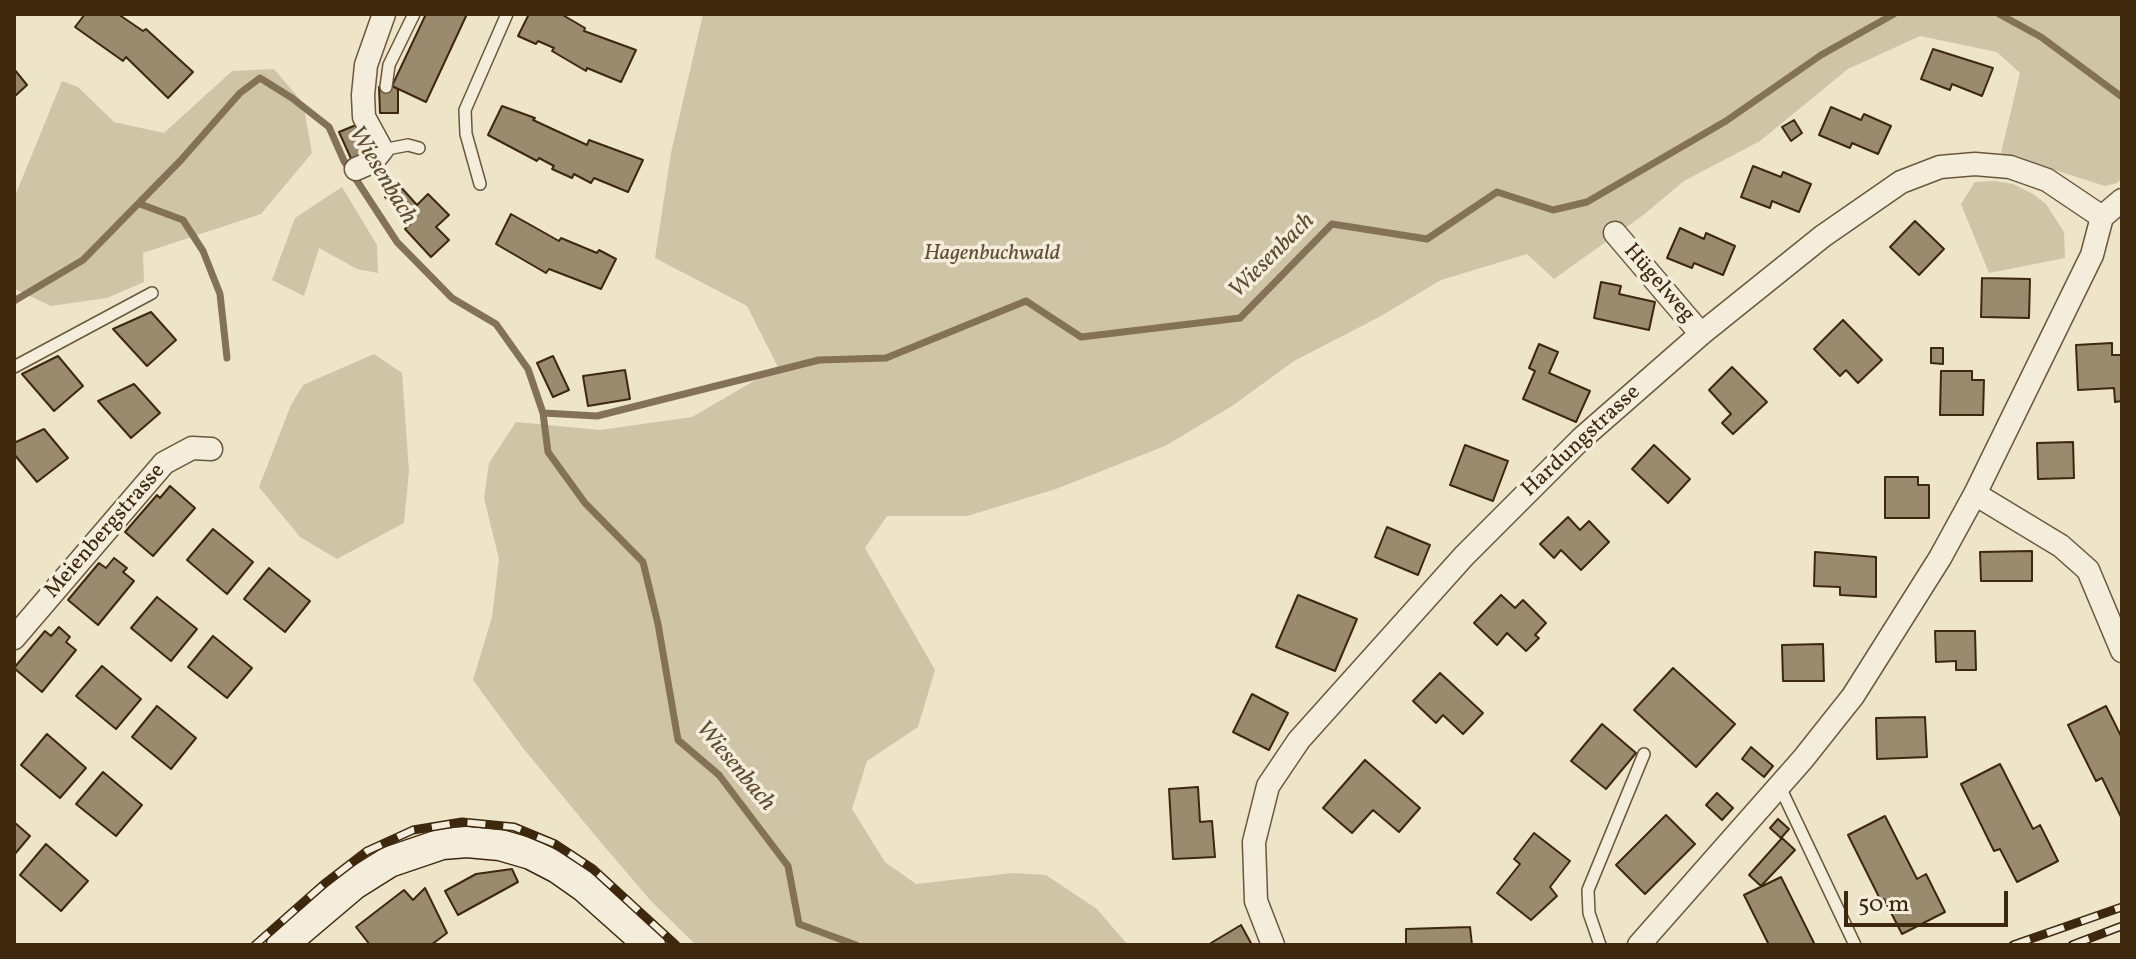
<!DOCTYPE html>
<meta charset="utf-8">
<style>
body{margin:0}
#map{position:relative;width:2136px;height:959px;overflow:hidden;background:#eee4c7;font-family:Vollkorn,serif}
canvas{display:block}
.frame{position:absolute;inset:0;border:16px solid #3e280d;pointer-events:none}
.scale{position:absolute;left:1844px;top:891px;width:164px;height:36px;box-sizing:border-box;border:4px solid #3e280d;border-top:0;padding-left:10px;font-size:24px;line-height:28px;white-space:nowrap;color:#3e280d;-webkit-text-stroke:6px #f4eddb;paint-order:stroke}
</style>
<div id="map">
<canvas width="2136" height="959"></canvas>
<div class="frame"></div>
<div class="scale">50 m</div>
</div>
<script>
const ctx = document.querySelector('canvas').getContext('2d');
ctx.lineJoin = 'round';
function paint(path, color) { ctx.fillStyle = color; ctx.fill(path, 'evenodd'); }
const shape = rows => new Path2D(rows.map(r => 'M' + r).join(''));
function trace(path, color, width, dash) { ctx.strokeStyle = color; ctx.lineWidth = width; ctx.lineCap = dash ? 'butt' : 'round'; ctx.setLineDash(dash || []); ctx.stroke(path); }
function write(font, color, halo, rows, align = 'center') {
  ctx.font = font + ' Vollkorn,serif'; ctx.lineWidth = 7; ctx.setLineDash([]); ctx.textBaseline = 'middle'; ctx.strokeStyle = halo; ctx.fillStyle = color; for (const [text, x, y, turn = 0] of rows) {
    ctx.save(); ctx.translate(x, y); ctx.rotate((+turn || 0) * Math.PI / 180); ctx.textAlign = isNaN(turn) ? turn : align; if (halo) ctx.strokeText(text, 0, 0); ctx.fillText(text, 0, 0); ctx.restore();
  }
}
const green = shape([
 [703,14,2122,14,2122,178,2117,183,2105,186,2001,153,2020,73,1997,52,1920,36,1848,69,1760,141,1684,181,1642,216,1554,279,1527,254,1441,280,1381,316,1294,361,1232,406,1165,446,1056,489,967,516,887,516,865,548,935,670,918,727,867,761,852,809,885,862,916,884,1013,873,1046,875,1097,909,1128,945,696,945,651,901,598,839,523,748,473,680,492,617,499,559,484,498,489,463,516,422,600,430,692,417,778,367,747,306,655,258,671,153],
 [274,69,303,103,312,153,261,214,143,253,144,282,107,298,51,306,15,289,15,196,62,81,78,87,114,122,164,133,232,71],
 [1994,181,2013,184,2033,194,2046,204,2064,232,2065,258,1989,273,1961,204,1975,182],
 [342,187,377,245,378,273,357,269,319,248,304,296,272,280,295,218],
 [374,354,402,373,409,471,404,523,337,559,300,537,259,487,291,405,303,385]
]);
const stream = shape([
 [1999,14,2041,37,2122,97],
 [140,204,183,220,203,251,220,294,227,358],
 [14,301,83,260,181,160,240,93,260,78,292,98,329,127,344,161,397,242,452,298,496,324,528,369,543,413,548,452,585,503,643,562,658,624,678,740,719,775,788,866,799,924,856,945],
 [543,413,597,416,819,360,886,358,1026,301,1081,337,1240,318,1332,224,1427,239,1497,192,1553,210,1587,202,1726,121,1821,55,1894,14]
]);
const building = shape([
 [85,14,118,14,143,31,146,29,193,72,168,98,126,57,123,61,75,27,85,14],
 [426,14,467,14,426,102,392,86,426,14],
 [529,14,561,14,585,28,584,31,636,50,621,82,587,68,586,71,552,51,554,48,538,41,536,44,518,36,529,14],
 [1933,49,1993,68,1982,96,1952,84,1950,90,1921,79,1933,49],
 [14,69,27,85,14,97,14,69],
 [392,86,398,89,398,113,380,113,379,87,392,86],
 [502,106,535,118,533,120,587,145,589,140,643,160,628,192,594,178,591,183,574,174,572,178,552,169,554,166,539,158,537,161,488,135,502,106],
 [1831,107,1861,120,1864,114,1891,126,1878,154,1852,143,1850,148,1819,135,1831,107],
 [1794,120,1802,133,1791,141,1782,127,1794,120],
 [356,125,369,156,353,163,339,132,356,125],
 [1753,166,1781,177,1783,172,1811,184,1799,212,1772,201,1770,208,1741,197,1753,166],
 [398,184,417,205,428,194,449,215,436,227,449,240,431,257,405,229,410,224,385,197,398,184],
 [511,214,559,241,561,238,597,253,599,250,616,259,601,289,549,269,546,273,496,244,511,214],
 [1915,221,1944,249,1919,275,1890,247,1915,221],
 [1680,228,1704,239,1706,233,1735,246,1723,275,1694,263,1692,268,1667,258,1680,228],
 [1982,278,2030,279,2029,318,1981,317,1982,278],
 [1601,282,1621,286,1619,294,1655,302,1649,330,1594,318,1601,282],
 [151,312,176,340,147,366,113,329,151,312],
 [1843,320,1882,360,1858,383,1846,370,1840,376,1814,349,1843,320],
 [2112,343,2112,355,2122,355,2122,401,2115,402,2114,388,2078,390,2076,345,2112,343],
 [1539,344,1558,352,1549,373,1590,391,1576,422,1523,399,1535,371,1529,368,1539,344],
 [1931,348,1943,348,1943,364,1931,363,1931,348],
 [58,356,83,386,54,411,22,374,58,356],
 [553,356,569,390,553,397,537,363,553,356],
 [1732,367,1767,402,1733,434,1722,423,1731,414,1709,390,1732,367],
 [625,370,630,399,588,406,583,376,625,370],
 [1941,371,1972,371,1972,380,1984,380,1983,415,1940,415,1941,371],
 [134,384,160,413,131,438,98,401,134,384],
 [44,429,68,458,37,482,14,454,14,443,44,429],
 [2073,442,2074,478,2038,479,2037,443,2073,442],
 [1465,445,1508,461,1493,501,1450,485,1465,445],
 [1654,445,1690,479,1668,503,1632,469,1654,445],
 [1885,477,1918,477,1918,485,1929,485,1929,518,1885,518,1885,477],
 [170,486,195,508,153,556,125,532,157,495,160,498,170,486],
 [1568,517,1580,530,1589,521,1609,542,1581,570,1561,550,1554,558,1540,544,1568,517],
 [1387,527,1430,545,1418,575,1375,557,1387,527],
 [213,529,253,562,227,594,187,560,213,529],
 [2032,551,2032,581,1981,581,1980,552,2032,551],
 [1815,552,1876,557,1876,597,1840,595,1840,587,1814,586,1815,552],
 [114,558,127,568,123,572,134,581,98,625,68,600,99,563,106,568,114,558],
 [269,568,310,601,285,632,244,599,269,568],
 [1298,595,1357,619,1335,671,1276,647,1298,595],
 [1501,595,1515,608,1523,600,1546,623,1535,635,1539,638,1526,651,1507,633,1497,645,1474,623,1501,595],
 [157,597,197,629,171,661,131,628,157,597],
 [59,627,70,637,66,642,76,650,42,692,14,668,45,631,51,636,59,627],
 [1935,631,1975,631,1976,670,1956,670,1956,661,1936,662,1935,631],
 [213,636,252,668,227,698,188,667,213,636],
 [1823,644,1824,681,1783,681,1782,645,1823,644],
 [102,666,141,699,116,729,76,696,102,666],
 [1673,668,1735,724,1696,767,1634,710,1673,668],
 [1440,673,1483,713,1463,734,1443,715,1436,723,1413,701,1440,673],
 [1252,694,1288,713,1269,750,1233,732,1252,694],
 [157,706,196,738,171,769,132,737,157,706],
 [2106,706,2122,738,2122,819,2102,778,2096,781,2068,725,2106,706],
 [1925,717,1927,757,1877,759,1876,718,1925,717],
 [1602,724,1636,753,1606,789,1571,761,1602,724],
 [47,734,86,768,60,798,21,765,47,734],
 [1751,747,1773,766,1764,777,1742,759,1751,747],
 [1365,760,1420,808,1399,832,1373,810,1352,833,1323,808,1365,760],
 [2000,764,2033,829,2040,825,2058,861,2017,882,2000,849,1994,851,1961,784,2000,764],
 [103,772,142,805,116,836,76,804,103,772],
 [1198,787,1200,822,1212,821,1215,857,1173,859,1169,789,1198,787],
 [1717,793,1733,808,1722,820,1706,805,1717,793],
 [1666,815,1695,844,1645,894,1616,865,1666,815],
 [1885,816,1917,879,1926,874,1945,912,1902,934,1884,899,1881,901,1848,835,1885,816],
 [1778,819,1789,829,1781,838,1770,828,1778,819],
 [14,822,30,836,14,855,14,822],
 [1534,833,1570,861,1550,887,1557,896,1531,920,1497,893,1520,864,1514,859,1534,833],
 [1782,838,1795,850,1761,886,1749,875,1782,838],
 [46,844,88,881,61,911,20,875,46,844],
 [512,869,518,882,458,915,445,891,476,874,512,869],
 [1781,877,1815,945,1769,945,1744,895,1781,877],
 [425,888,447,933,431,945,370,945,356,927,404,890,413,900,425,888],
 [1241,925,1252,945,1212,945,1211,943,1241,925],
 [1470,927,1472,945,1406,945,1406,929,1470,927]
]);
const lane = shape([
 [386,87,389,65,414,14],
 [382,150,408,145,419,148],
 [480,184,466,134,465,110,507,14],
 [14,367,152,293],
 [1779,785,1855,945],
 [1600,945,1589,913,1588,890,1644,754]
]);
const street = shape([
 [356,169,372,162,382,150,364,117,363,95,366,65,384,14],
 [1615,233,1701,334],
 [1975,494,2061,546,2088,570,2122,651],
 [14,638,164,463,192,448,211,449],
 [1273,945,1256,901,1254,842,1268,786,1299,740,1464,556,1581,439,1701,334,1823,236,1901,182,1940,167,1975,164,2010,167,2047,180,2102,217],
 [1639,945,1803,759,1853,696,1940,558,1975,494,2092,255,2102,217,2122,200]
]);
const secondary = shape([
 [282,945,354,884,389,862,442,844,467,842,500,845,531,854,558,868,585,887,650,945]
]);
const rail = shape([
 [255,945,324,884,367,851,413,830,462,822,514,827,555,844,593,869,676,945],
 [2013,945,2122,907],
 [2072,945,2122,926]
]);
const parkNames = [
 ["Hagenbuchwald",992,255]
];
const streetNames = [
 ["Hügelweg",1658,284,49],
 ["Hardungstrasse",1582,442,-43],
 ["Meienbergstrasse",106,532,-49]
];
const waterNames = [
 ["Wiesenbach",381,176,59],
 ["Wiesenbach",1273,257,-45],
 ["Wiesenbach",734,767,50]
];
paint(green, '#d0c4a7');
trace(stream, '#847257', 7);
paint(building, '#9a8a6e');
trace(building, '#3e280d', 2);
trace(lane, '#6a573c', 14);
trace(street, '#6a573c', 25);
trace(secondary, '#3e280d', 33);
trace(lane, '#f4eddb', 11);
trace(street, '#f4eddb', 22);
trace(secondary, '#f4eddb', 30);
trace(rail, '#3e280d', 9);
trace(rail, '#f4eddb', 6, [18]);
write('italic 22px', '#624f34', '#f4eddb', parkNames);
write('22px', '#3e280d', '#f4eddb', streetNames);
write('italic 24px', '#614d32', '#f4eddb', waterNames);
</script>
